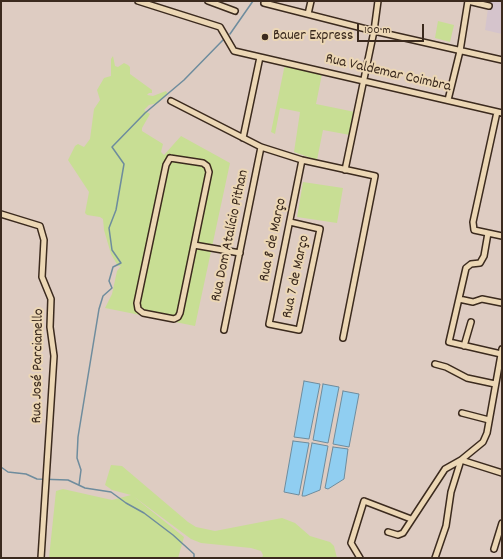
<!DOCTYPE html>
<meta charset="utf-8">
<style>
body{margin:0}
#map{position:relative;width:503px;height:559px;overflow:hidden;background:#deccc2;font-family:Dekko,sans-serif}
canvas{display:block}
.frame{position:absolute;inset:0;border:2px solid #3b2a1e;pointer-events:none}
.scale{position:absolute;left:357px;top:24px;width:67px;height:18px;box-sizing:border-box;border:2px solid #3b2a1e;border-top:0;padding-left:5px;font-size:12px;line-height:14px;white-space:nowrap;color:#3b2a1e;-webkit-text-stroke:3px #ecd7b5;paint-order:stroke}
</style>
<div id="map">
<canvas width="503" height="559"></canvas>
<div class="frame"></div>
<div class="scale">100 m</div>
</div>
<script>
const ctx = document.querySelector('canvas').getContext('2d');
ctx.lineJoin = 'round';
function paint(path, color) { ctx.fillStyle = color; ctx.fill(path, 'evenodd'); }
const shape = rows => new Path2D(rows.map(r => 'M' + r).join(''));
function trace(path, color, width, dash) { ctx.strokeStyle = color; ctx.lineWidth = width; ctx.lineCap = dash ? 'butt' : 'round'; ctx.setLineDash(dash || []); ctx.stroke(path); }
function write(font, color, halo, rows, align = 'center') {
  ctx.font = font + ' Dekko,sans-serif'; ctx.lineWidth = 4; ctx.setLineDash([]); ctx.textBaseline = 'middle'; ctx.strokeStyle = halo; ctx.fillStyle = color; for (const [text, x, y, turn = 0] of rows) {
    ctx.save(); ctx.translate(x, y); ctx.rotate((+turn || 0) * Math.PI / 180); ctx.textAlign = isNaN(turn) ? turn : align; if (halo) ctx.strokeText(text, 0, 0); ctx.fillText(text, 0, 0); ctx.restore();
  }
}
const built = shape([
 [489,1,502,1,502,34,485,30]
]);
const green = shape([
 [438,21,454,25,450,42,435,38],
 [113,56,115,66,118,67,124,63,128,65,130,67,130,74,152,90,152,93,149,93,147,95,153,96,166,91,168,94,158,103,149,105,144,110,150,114,142,128,142,131,163,144,161,152,164,155,181,136,230,163,195,326,105,308,112,294,117,271,121,266,118,266,111,254,104,230,103,219,100,217,87,215,85,213,89,192,68,160,75,146,78,144,84,147,90,139,94,109,100,100,97,90,104,78,111,76,111,59],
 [285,64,322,74,316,104,355,112,350,135,323,130,317,160,294,152,300,112,280,108,275,134,271,132],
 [303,182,343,188,337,223,297,217],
 [111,465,122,466,188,522,196,527,215,531,282,518,295,523,310,536,330,542,334,546,337,558,262,558,263,555,261,551,251,548,201,543,191,539,133,496,184,537,178,558,49,558,56,491,63,489,112,500,131,495,112,490,105,485]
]);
const water = shape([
 [304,381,320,384,309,439,294,437,304,381],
 [323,384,339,387,328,443,313,440,323,384],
 [343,391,359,394,349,447,333,444,343,391],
 [293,441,309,443,299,495,284,492,293,441],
 [312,443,328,446,320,490,305,496,302,496,312,443],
 [333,447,348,449,344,479,328,489,325,488,333,447]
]);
const stream = shape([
 [230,34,253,1],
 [1,467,8,472,26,474,37,479,68,480,85,488,111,492,126,503,144,513,173,535,194,554,194,558],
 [79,485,81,470,77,458,78,437,99,309,103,296,112,288,109,281,113,267,121,263,112,250,109,228,116,210,124,164,112,147,145,113,184,80,223,40]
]);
const street = shape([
 [138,1,220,27,234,51,502,113],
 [208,1,235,11],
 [468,1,489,6],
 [264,3,374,31,502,60],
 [308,14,311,1],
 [448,100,460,51,468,1],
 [171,101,261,147,302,160,375,176,343,338],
 [497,112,473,222,474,230,502,236],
 [243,138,260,57],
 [170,158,203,163,207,166,209,172,180,313,178,317,174,319,143,313,138,309,137,303,166,165,170,158],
 [345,170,374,31,378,1],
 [1,214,40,226,44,240,42,277,51,299,50,327,54,356,41,558],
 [290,222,320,229,299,330,269,324,302,160],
 [488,233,484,256,480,263,471,264,466,268,449,342,501,354],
 [194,245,240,253],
 [459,299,473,302,482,299,502,303],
 [224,330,261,147],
 [464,346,471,322],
 [435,364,446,367,467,378,495,384],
 [462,413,489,420],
 [388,532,398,535,403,533,445,469,461,460,483,442,487,433,502,349],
 [494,549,502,523],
 [360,558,351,543,364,501,411,519],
 [435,558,446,526,451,492,461,460,502,473]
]);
const markers = [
 [265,37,4,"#3b2a1e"]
];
const poiNames = [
 ["Bauer Express",273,37]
];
const streetNames = [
 ["Rua Valdemar Coimbra",388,74,13],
 ["Rua Dom Atalício Pithan",231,236,-78],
 ["Rua 8 de Março",274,240,-78],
 ["Rua 7 de Março",297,277,-78],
 ["Rua José Parcianello",39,366,-89]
];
paint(built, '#d5c4cc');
paint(green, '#c8de94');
paint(water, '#90cef1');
trace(water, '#6e8c9d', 1);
trace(stream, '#6e8c9d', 1.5);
trace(street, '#3b2a1e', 8);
trace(street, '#ecd7b5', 5);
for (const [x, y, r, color] of markers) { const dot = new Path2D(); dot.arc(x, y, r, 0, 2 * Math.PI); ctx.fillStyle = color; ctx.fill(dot); trace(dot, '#ecd7b5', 1.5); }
write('15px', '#3b2a1e', '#ecd7b5', poiNames, 'left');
write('15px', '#3b2a1e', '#ecd7b5', streetNames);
</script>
